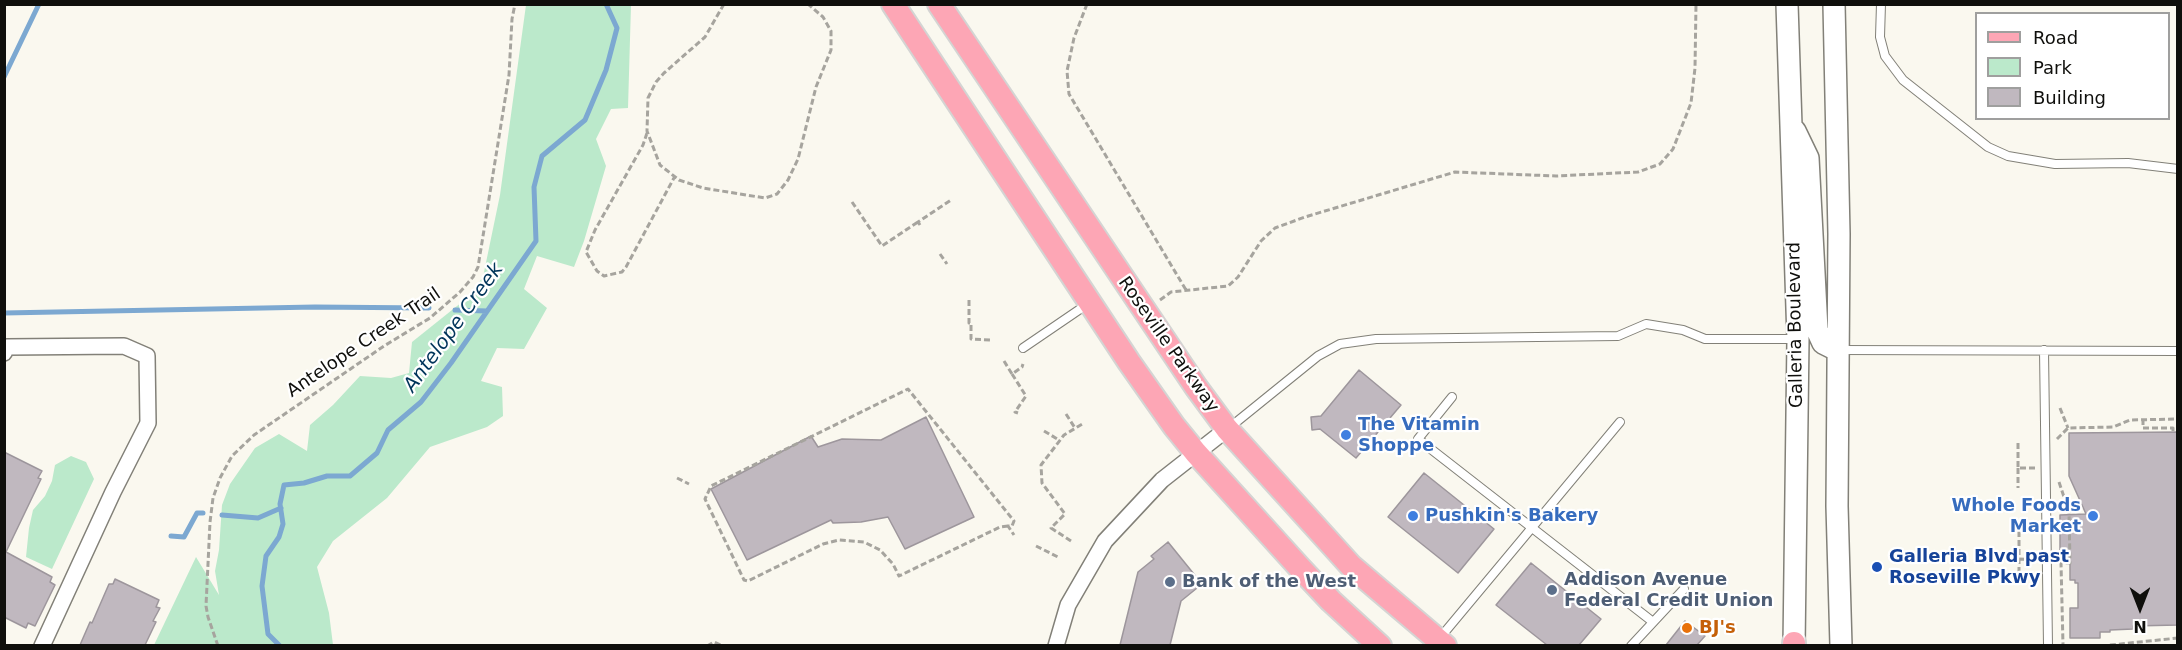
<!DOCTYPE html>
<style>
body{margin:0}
#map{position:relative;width:2182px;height:650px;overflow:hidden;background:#faf8ef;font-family:"DejaVu Sans",sans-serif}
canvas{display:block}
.frame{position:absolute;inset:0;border:6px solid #0f0f0c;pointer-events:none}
.legend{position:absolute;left:1975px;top:12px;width:195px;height:108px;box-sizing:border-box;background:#fff;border:2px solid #9f9f9e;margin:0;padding:8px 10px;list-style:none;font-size:18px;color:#0f0f0c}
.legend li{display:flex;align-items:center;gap:12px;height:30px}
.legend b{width:30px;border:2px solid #9f9f9e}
.north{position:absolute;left:2110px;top:578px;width:60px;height:60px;-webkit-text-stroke:4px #fff;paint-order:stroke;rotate:180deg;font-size:16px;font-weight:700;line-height:24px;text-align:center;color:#0f0f0c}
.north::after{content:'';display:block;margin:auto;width:21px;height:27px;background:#0f0f0c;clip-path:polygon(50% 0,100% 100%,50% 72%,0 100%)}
</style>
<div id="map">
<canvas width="2182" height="650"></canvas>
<div class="frame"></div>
<ul class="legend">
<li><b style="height:8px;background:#fda6b5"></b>Road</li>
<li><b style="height:16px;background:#bbe9cb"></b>Park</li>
<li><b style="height:16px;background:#c0b8bf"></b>Building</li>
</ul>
<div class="north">N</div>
</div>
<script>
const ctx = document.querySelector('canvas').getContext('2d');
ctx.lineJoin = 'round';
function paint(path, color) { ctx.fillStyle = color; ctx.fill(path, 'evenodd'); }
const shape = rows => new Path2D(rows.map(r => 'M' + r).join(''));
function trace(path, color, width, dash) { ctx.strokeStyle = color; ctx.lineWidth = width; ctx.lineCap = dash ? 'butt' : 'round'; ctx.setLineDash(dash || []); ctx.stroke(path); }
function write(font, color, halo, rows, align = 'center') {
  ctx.font = font + ' "DejaVu Sans",sans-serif'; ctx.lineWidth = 4.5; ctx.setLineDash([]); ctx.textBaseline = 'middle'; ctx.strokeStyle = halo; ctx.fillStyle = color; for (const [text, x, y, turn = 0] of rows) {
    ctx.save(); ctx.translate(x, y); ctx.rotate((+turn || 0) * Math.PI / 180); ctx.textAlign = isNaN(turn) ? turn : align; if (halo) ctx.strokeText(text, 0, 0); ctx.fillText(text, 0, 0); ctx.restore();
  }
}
const green = shape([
 [526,5,631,5,628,108,611,109,596,139,606,166,584,241,574,267,537,256,524,289,547,308,524,349,497,348,481,381,502,387,503,416,487,427,430,447,387,498,333,541,317,567,329,613,333,645,154,645,196,557,219,595,215,571,219,550,222,505,230,484,255,448,279,434,307,451,310,425,333,405,360,376,391,378,409,373,412,342,467,298,483,277,500,195],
 [71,456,86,462,94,479,52,569,26,557,29,528,33,510,45,496,52,481,55,465]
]);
const stream = shape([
 [4,77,39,4],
 [455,310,487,311],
 [4,313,315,307,429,308],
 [222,515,258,518,281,508],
 [171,536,184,537,197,513,203,513],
 [280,646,268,634,262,586,266,556,279,537,283,524,280,504,284,485,304,483,327,476,350,476,377,453,388,430,421,402,451,363,536,241,534,187,542,156,585,120,606,70,617,28,606,4]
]);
const building = shape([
 [1359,370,1401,405,1356,458,1320,429,1312,430,1311,417,1321,416,1359,370],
 [926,417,974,517,905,549,888,517,861,522,833,523,831,520,747,560,711,489,811,436,818,447,842,439,881,440,926,417],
 [2178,432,2178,625,2133,626,2133,629,2110,630,2110,632,2100,632,2100,638,2070,638,2070,608,2078,608,2078,583,2075,583,2075,580,2070,580,2070,560,2060,560,2060,515,2086,514,2069,476,2069,433,2178,432],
 [4,452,42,471,38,478,41,479,6,552,52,577,50,582,55,585,35,626,28,623,26,628,4,617,4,452],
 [1424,473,1494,529,1458,573,1388,517,1424,473],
 [1168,542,1202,584,1181,601,1170,645,1120,645,1138,572,1154,559,1151,556,1168,542],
 [1531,563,1601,619,1579,645,1547,645,1496,605,1531,563],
 [115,579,159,600,156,607,160,608,153,621,156,622,145,645,80,645,90,622,92,623,109,584,113,584,115,579],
 [1685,621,1705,636,1697,645,1666,645,1685,621]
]);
const path = shape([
 [724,4,705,37,664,73,656,82,648,98,647,131,660,165,679,180,703,188,765,198,777,194,788,180,798,159,816,87,831,50,831,31,823,17,808,4],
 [1087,4,1074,38,1067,71,1069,94,1186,290],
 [647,133,643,145,595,230,586,252,597,271,604,276,622,272,626,267,675,176],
 [852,202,882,246,918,222],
 [920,225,918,222,951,200],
 [940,254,947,264],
 [969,300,969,323,971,323,971,339,990,340,990,343],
 [1160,300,1171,292,1228,286,1238,277,1261,241,1275,228,1305,217,1455,172,1556,176,1638,172,1660,164,1673,149,1691,103,1695,68,1696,4],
 [1004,361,1012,374,1022,367,1023,364],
 [1012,374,1026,396,1015,412,1018,413],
 [2060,408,2068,428],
 [1066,414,1075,428],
 [2143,419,2143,428,2173,428,2173,432],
 [1044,431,1059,440],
 [2057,439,2068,428,2113,427,2130,420,2178,419],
 [2018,443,2018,468,2035,468],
 [2018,468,2018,488],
 [677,478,689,484],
 [2059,482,2069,512,2070,563,2061,563,2063,645,2068,646],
 [1008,526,1000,527,899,576,893,564,880,550,864,542,839,540,823,544,748,581,744,580,705,499,711,486,908,389,1014,521,1012,526,1008,526,1014,535],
 [2019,531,2019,576],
 [1071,541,1051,528,1065,514,1042,483,1041,465,1064,435,1084,423],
 [1036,546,1060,558],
 [2019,559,2036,560],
 [218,646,208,617,206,606,210,522,213,498,220,478,232,456,254,435,384,346,430,318,460,292,473,277,478,267,509,75,512,19,515,4],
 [707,646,714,642,723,646],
 [2101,646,2178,638]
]);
const lane = shape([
 [1881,4,1880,37,1885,56,1903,80,1988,147,2008,156,2055,164,2128,163,2178,169],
 [1023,348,1089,303],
 [1838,350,2178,351],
 [2044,350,2048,646],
 [1452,397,1418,439,1653,622],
 [1229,428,1318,356,1340,344,1376,339,1618,336,1646,324,1683,330,1705,339,1797,339],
 [1439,639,1620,422],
 [1631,646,1684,589]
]);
const street = shape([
 [4,353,7,347,124,346,147,356,148,423,113,492,42,646],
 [1056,646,1068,605,1105,541,1162,480,1227,429]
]);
const secondary = shape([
 [1787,4,1798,339,1794,646],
 [1834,4,1839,234,1837,506,1841,646],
 [1795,131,1808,158,1817,330,1823,343,1837,350]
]);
const primary = shape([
 [893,4,1129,362,1174,426,1196,453,1300,568,1331,601,1380,646],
 [939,4,1196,387,1227,429,1351,566,1445,646],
 [1794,646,1794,643]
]);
const markers = [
 [1346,435,6,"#3f7fe0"],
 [1413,516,6,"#3f7fe0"],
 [2093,516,6,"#3f7fe0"],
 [1877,567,6,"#1a4fb4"],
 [1170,582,6,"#5c6f8a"],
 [1552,590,6,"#5c6f8a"],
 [1687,628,6,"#e8710a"]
];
const streetNames = [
 ["Galleria Boulevard",1796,325,-91],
 ["Antelope Creek Trail",364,343,-34],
 ["Roseville Parkway",1168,345,55]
];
const shopNames = [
 ["The Vitamin",1358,425],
 ["Shoppe",1358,446],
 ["Whole Foods",2081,506,"right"],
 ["Market",2081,527,"right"],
 ["Pushkin's Bakery",1425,516]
];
const transitNames = [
 ["Galleria Blvd past",1889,557],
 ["Roseville Pkwy",1889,578]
];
const serviceNames = [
 ["Addison Avenue",1564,580],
 ["Federal Credit Union",1564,601],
 ["Bank of the West",1182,582]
];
const foodNames = [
 ["BJ's",1699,628]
];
const waterNames = [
 ["Antelope Creek",454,328,-54]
];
paint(green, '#bbe9cb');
trace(stream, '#7ca8d1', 5);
paint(building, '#c0b8bf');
trace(building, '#9d969c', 1.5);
trace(lane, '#828078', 10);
trace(street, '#828078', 18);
trace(secondary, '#828078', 24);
trace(primary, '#d4d4d3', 26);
trace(path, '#a6a49e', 3, [6, 3]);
trace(lane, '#fff', 8);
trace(street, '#fff', 15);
trace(secondary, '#fff', 21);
trace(primary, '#fda6b5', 22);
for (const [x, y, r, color] of markers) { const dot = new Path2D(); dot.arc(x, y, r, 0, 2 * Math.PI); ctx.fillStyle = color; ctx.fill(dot); trace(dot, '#fff', 2); }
write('18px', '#0f0f0c', '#fff', streetNames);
write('bold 18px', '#366cbe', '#fff', shopNames, 'left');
write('bold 18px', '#164399', '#fff', transitNames, 'left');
write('bold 18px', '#4e5e75', '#fff', serviceNames, 'left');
write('bold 18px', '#c56008', '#fff', foodNames, 'left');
write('italic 20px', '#00345a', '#fff', waterNames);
</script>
